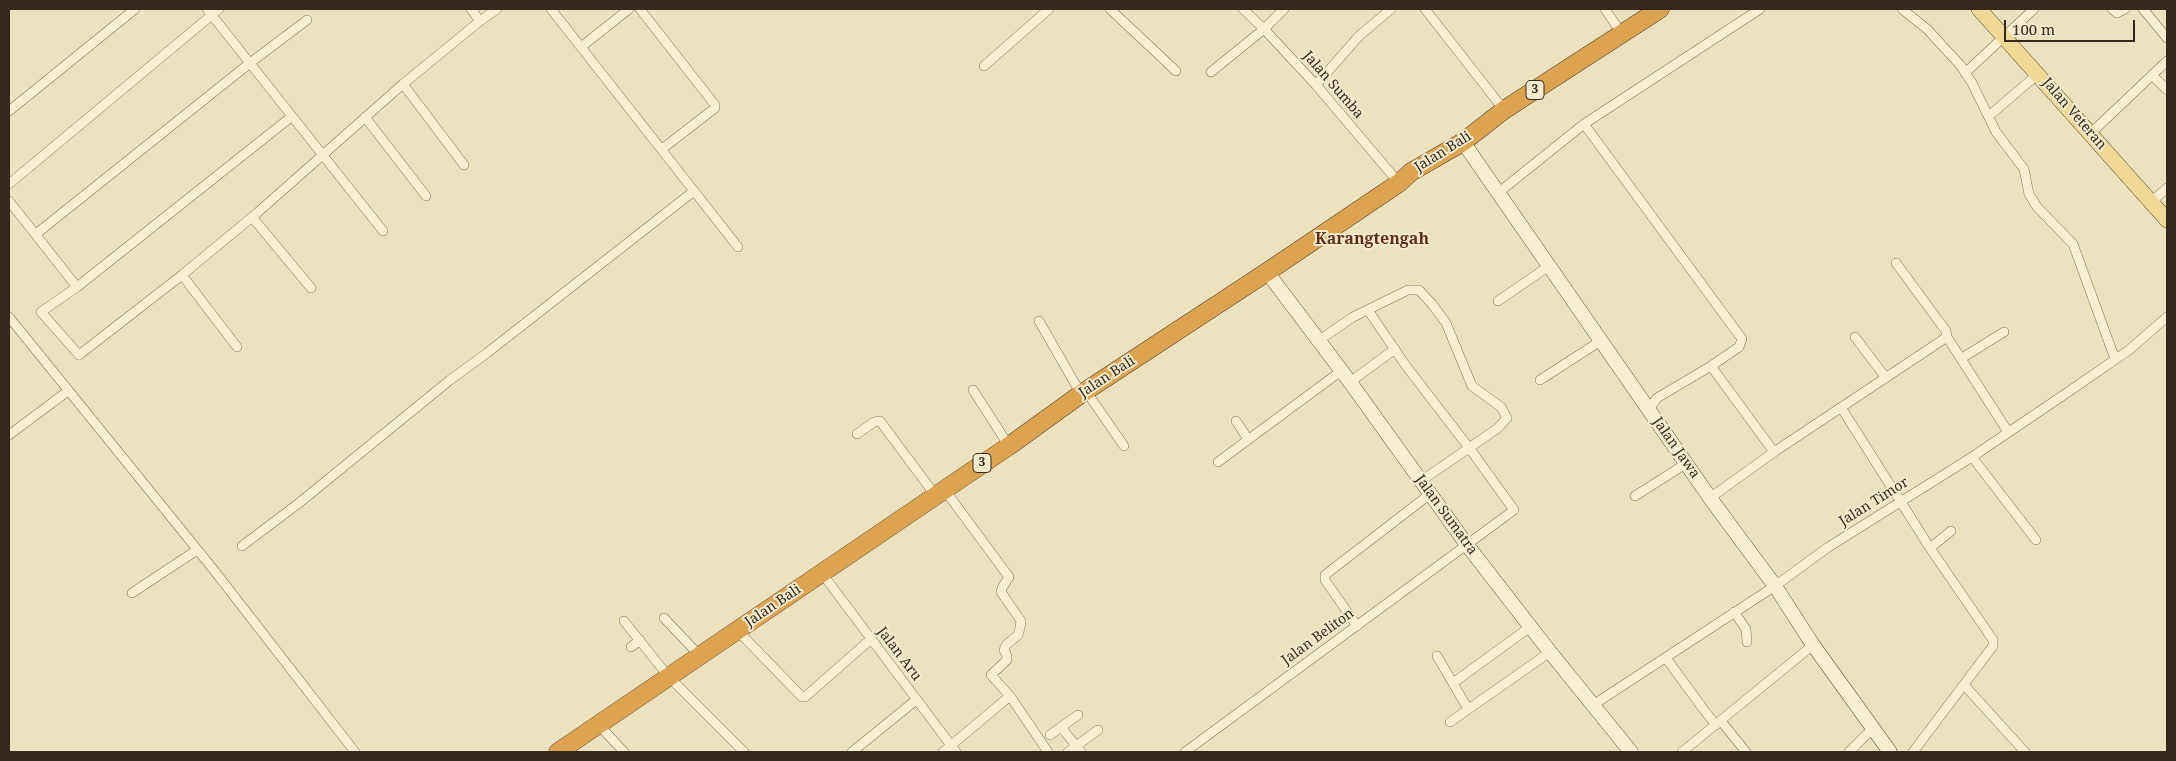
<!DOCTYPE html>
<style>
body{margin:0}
#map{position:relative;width:2176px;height:761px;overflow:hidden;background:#ede1bf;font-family:"Noto Serif",serif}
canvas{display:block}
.frame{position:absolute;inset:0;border:10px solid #35291c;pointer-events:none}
.scale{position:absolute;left:2004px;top:20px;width:131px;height:22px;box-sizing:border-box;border:2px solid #35291c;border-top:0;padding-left:6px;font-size:15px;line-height:18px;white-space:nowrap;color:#35291c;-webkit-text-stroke:4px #f4ebcf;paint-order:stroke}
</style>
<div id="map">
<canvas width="2176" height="761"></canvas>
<div class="frame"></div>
<div class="scale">100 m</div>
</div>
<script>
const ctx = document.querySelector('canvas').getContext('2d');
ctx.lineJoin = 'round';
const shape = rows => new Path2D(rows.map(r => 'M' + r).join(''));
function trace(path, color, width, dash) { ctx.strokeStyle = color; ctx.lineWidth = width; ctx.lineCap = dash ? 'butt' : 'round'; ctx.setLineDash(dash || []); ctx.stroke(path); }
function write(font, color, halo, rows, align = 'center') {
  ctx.font = font + ' "Noto Serif",serif'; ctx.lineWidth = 4; ctx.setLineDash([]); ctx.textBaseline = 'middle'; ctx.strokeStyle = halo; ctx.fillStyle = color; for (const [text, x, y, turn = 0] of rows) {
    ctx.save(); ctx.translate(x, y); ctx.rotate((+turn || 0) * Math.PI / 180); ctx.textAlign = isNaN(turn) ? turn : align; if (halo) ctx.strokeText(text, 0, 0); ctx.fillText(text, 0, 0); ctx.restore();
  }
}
const street = shape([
 [207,9,383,231],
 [640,9,715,105,715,108,662,149],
 [1110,9,1176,71],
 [1243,9,1264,29,1316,85,1399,183],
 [1425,9,1504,110],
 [1605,9,1622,34],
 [1902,9,1927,29,1961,66,1972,83,1996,132,2024,169,2029,194,2037,207,2073,244,2115,359],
 [2112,9,2117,13,2125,9],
 [2143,9,2167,38],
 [480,21,497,9],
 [581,47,629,9],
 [984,66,1049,9],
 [1211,72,1264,29,1284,9],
 [1965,73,2034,9],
 [2152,75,2167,90],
 [403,84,464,165],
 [1316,85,1359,36,1391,9],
 [9,111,135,9],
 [1989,116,2039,73],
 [291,117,77,287,41,312,79,355,182,275,257,213,403,84,480,21,471,9],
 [365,117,426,196],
 [1584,124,1742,339,1739,347,1711,366,1657,398,1649,409],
 [2090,134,2167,61],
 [9,184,219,9],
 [694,191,738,247],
 [1498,193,1584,124,1760,9],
 [9,201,77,287],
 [2151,202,2167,188],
 [252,217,311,288],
 [36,234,250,63,307,20],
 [1896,263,1946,331,1947,337,2008,432],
 [182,275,237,347],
 [1498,301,1549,266],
 [9,317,213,569,355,752],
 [1039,321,1081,394],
 [1855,337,1886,378],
 [1318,341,1353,317,1408,290,1419,290,1432,304,1446,323,1472,386,1501,407,1507,418,1498,428,1421,481],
 [1962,358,2004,332],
 [1711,366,1774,452],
 [1540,380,1602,340],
 [1350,382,1395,349],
 [973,390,1009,446],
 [1086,391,1124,446],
 [1842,409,1930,548,1993,640,1993,646,1913,752],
 [1236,421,1248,439],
 [857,434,874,422,880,421,935,495],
 [9,435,68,391],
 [1972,457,2036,540],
 [1218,462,1341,371],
 [944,489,1009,577,1002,588,1001,592,1021,621,1020,628,1018,635,1006,645,1004,650,1007,656,1007,660,991,675,1010,696,1048,752],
 [1635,496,1687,463],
 [1710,498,1774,452,1947,337],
 [242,546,299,503,450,380,487,353,694,191,551,9],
 [1930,548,1951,531],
 [821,572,956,752],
 [132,593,197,550],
 [1734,612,1746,629,1747,642],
 [664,618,699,655],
 [624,621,668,676,744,752],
 [1357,626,1325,580,1325,575,1430,494],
 [737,630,802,697,805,697,871,639],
 [631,647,640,640],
 [1437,656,1468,709],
 [1666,658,1704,710,1716,725],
 [1453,683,1530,627],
 [1965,686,2025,752],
 [1593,705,1775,586,1827,548,1972,457,2071,390,2129,350,2167,317],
 [1078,715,1061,727,1081,752],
 [1721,721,1746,752],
 [1450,722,1550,652],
 [598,724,624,752],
 [1050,735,1061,727],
 [852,752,916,700],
 [943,752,1010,696],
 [1068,752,1098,730],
 [1185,752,1514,510,1470,449,1406,366,1368,310],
 [1682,752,1813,645],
 [1849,752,1873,728]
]);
const secondary = shape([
 [1463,142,1710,498,1775,586,1813,645,1890,752],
 [1267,272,1350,382,1467,545,1550,652,1631,752]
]);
const primary = shape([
 [1979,9,2167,220]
]);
const highway = shape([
 [558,752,1009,446,1081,394,1267,272,1399,183,1411,172,1463,142,1504,110,1660,9]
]);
const shields = [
 [1535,90,18],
 [982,463,18]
];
const shieldNames = [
 ["3",1535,90],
 ["3",982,463]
];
const streetNames = [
 ["Jalan Sumba",1333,85,49],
 ["Jalan Veteran",2074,114,49],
 ["Jalan Bali",1443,152,-32],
 ["Jalan Bali",1107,377,-33],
 ["Jalan Jawa",1676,448,55],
 ["Jalan Timor",1874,502,-32],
 ["Jalan Sumatra",1446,515,54],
 ["Jalan Bali",773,606,-34],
 ["Jalan Beliton",1318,637,-36],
 ["Jalan Aru",899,654,53]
];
const quarterNames = [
 ["Karangtengah",1372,239]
];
trace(street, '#857258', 10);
trace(secondary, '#67533b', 15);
trace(primary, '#52402c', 16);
trace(highway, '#52402c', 19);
trace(street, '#f8eed2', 9);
trace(secondary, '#f8eed2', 14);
trace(primary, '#f0d897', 15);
trace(highway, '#dca450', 18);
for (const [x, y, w] of shields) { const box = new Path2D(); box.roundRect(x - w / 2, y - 9.5, w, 19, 4); ctx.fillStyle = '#f4ebcf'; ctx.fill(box); trace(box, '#35291c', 1); }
write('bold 12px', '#35291c', null, shieldNames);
write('14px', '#35291c', '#f4ebcf', streetNames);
write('bold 16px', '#602e1c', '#f4ebcf', quarterNames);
</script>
